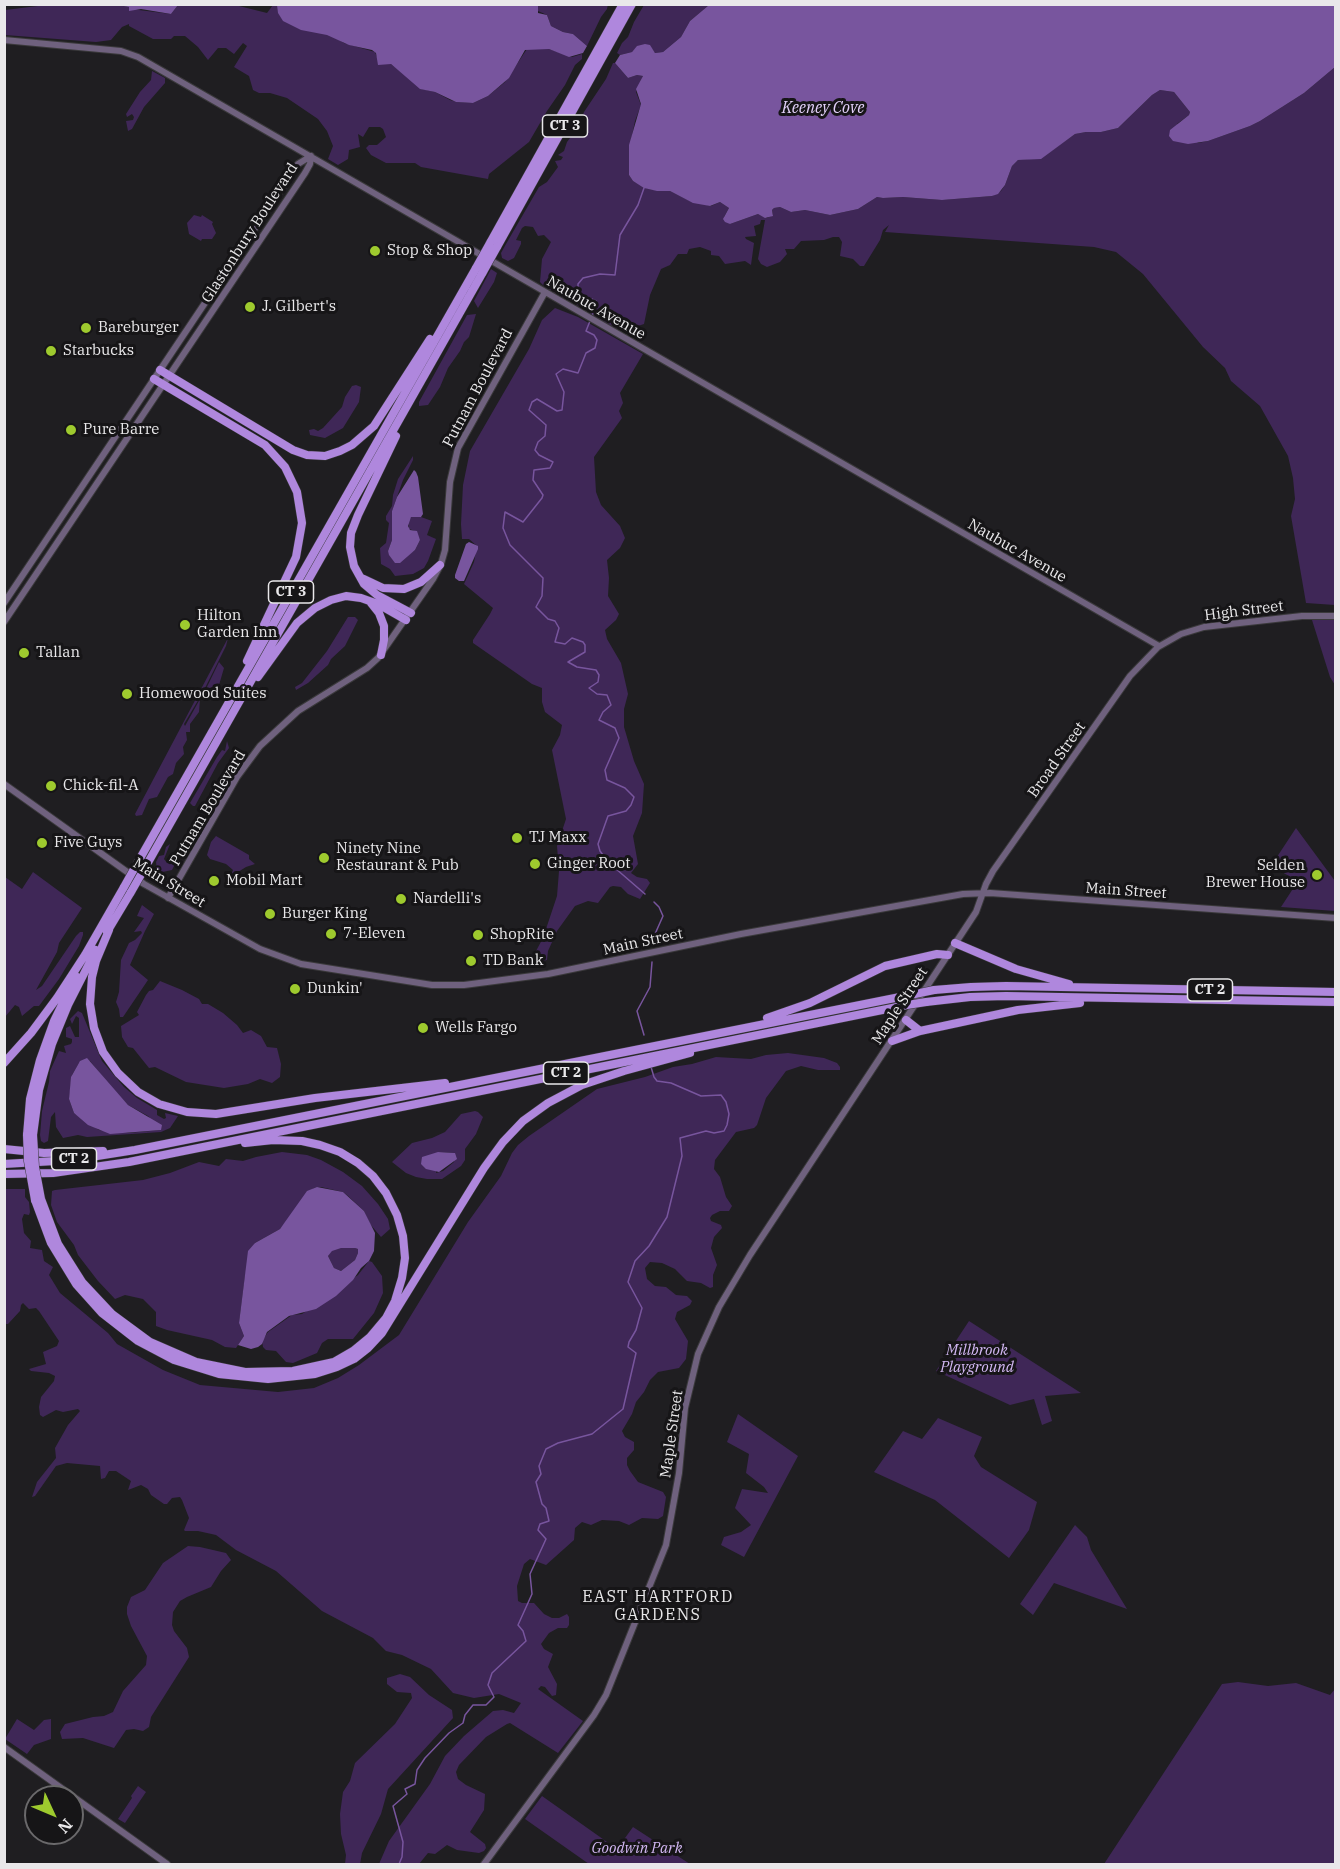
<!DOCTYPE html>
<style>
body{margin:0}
#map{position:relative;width:1340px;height:1869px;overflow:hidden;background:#1f1e21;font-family:"IBM Plex Serif",serif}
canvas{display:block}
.frame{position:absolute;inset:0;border:6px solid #e9e8ea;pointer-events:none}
.north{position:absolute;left:24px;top:1785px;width:60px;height:60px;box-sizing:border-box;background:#161517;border:2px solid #6a696b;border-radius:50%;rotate:134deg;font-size:16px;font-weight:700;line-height:24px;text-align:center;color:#e9e8ea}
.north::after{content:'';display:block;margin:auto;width:21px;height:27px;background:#9eca2e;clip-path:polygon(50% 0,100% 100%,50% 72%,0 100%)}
</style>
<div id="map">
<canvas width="1340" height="1869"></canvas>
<div class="frame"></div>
<div class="north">N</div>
</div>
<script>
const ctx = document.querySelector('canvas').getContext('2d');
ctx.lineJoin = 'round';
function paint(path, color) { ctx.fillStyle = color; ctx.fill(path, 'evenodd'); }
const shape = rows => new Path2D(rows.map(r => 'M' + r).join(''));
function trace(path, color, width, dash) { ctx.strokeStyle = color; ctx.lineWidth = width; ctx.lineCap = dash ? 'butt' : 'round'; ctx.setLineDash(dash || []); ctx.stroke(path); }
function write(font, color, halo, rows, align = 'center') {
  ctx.font = font + ' "IBM Plex Serif",serif'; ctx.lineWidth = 6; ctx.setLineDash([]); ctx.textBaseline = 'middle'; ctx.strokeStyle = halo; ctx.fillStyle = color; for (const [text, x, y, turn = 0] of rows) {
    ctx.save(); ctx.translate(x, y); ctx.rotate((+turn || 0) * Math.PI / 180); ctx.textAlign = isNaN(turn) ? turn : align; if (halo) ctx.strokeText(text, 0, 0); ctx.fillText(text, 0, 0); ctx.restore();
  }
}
const green = shape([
 [608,4,607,9,601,17,587,46,573,34,563,32,551,26,547,15,538,11,538,5],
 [46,5,118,5,129,7,131,9,171,14,178,5,235,5,267,13,273,5,286,5,344,43,375,52,377,57,391,64,422,89,435,92,450,100,457,102,473,103,488,96,505,82,527,49,549,49,572,57,582,54,582,59,575,65,565,85,547,111,529,142,489,174,488,179,421,167,415,163,386,163,371,155,366,148,369,145,377,145,386,137,383,129,380,127,369,127,363,137,358,134,360,147,349,150,348,159,338,165,328,159,333,146,327,131,318,119,287,98,270,93,259,93,253,90,249,76,234,67,247,46,243,43,234,54,226,48,218,48,208,60,198,47,185,36,174,36,171,39,153,39,129,26,129,24,122,27,111,40,96,42,5,35,5,10],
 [644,5,709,5,690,21,681,37,663,52,655,53,652,49,635,49,632,52,620,55,617,53,622,43,628,37,634,22],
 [613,63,615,63,628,78,637,75,643,76,636,92,641,105,635,121,629,150,629,175,633,181,648,189,670,191,690,201,711,206,720,202,729,208,724,217,730,224,758,214,767,218,773,215,772,210,774,208,780,207,791,212,805,210,830,215,858,209,877,197,883,198,903,197,942,200,992,196,1001,191,1005,185,1012,166,1018,160,1041,158,1075,134,1086,132,1101,132,1118,128,1152,95,1160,90,1174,92,1190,112,1189,115,1177,124,1198,143,1208,141,1250,126,1260,121,1304,93,1335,67,1335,605,1306,603,1291,516,1295,499,1293,478,1288,456,1260,406,1231,381,1225,368,1203,347,1143,274,1116,252,1094,247,885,232,889,225,883,230,880,240,864,266,860,266,853,259,840,256,842,242,839,237,833,237,824,240,801,241,794,249,785,249,787,254,780,262,767,267,761,264,758,259,765,220,761,220,760,224,754,226,756,236,745,237,746,239,754,243,751,265,745,261,725,264,719,256,711,255,711,251,700,247,689,249,687,254,678,254,670,265,661,269,650,295,644,324,635,327,633,322,631,322,629,325,632,329,630,334,595,318,588,311,545,287,540,282,542,259,551,242,544,235,538,236,533,227,525,226,522,228,516,240,521,241,521,244,514,258,508,261,502,258,501,253,506,244,539,187,547,182,558,167,555,161,561,160,563,157,558,155,564,151,567,142,579,126,584,112,606,79],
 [152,71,165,78,165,83,144,107,132,129,128,131,126,121,133,120,134,117,132,114,127,117,126,114,140,92,151,80],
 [194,215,201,217,202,215,213,222,212,224,216,233,212,239,202,239,201,241,189,234,187,223],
 [491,269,497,273,494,282,478,308,474,301],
 [555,308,578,317,643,354,620,393,623,403,619,411,622,418,594,457,596,492,601,505,620,526,625,538,620,548,607,560,609,578,608,596,619,614,616,620,605,630,607,639,621,663,628,694,624,709,624,727,634,761,644,784,642,813,633,836,638,864,631,873,637,877,647,879,650,883,640,899,628,894,621,887,613,886,610,887,598,903,588,901,575,906,557,931,548,951,547,960,526,965,525,961,536,951,543,938,557,896,559,871,557,846,566,819,552,750,560,735,562,725,545,712,542,702,542,688,532,684,473,643,473,640,490,614,493,608,464,584,474,562,477,546,469,539,462,539,461,524,463,485,470,451,529,349,542,320],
 [476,314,469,337,464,342,460,351,448,368,440,387,428,405,419,406,419,402,467,315],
 [356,385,361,387,359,402,343,428,325,438,310,435,309,430,314,429,318,431,323,428,342,407,345,397,352,386],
 [413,456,413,460,403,480,392,511,392,540,388,551,398,563,415,550,420,540,415,531,409,529,408,521,411,517,421,517,432,521,427,535,436,539,428,561,424,568,413,574,395,576,390,569,381,564,380,548,386,543,389,523,386,520,386,516,392,506,393,495,398,479],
 [348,617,355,617,358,620,345,646,331,659,328,665,308,683,296,690,295,687,302,683,327,651],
 [1335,619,1336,619,1335,685,1330,677,1312,620],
 [228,638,226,646,203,692,184,724,185,726,200,699,199,712,190,724,190,732,186,732,187,740,183,747,184,754,176,763,173,774,168,777,157,797,149,799,142,815,136,816,135,814],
 [219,662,224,668,219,685,206,689],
 [227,741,229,748,218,763,195,806,193,806,190,803,217,757,222,750,225,751],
 [1296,828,1335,881,1335,911,1281,907,1298,881,1271,866],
 [216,836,249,855,249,859,255,864,246,867,230,877,233,870,226,864,210,859,207,855,211,842],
 [170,844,164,859,167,863,177,860,172,870,153,874,157,871,156,862,159,856,164,855,166,847],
 [33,872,82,908,59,943,57,952,36,990,42,986,76,936,80,932,83,932,83,935,79,946,59,979,39,1006,34,1006,22,1016,19,1007,15,1005,5,1017,5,877,22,889],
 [142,905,154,914,145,931,130,965,148,980,123,1017,120,1017,119,1009,116,1002,119,992,121,960,129,943,135,940,142,933,141,931,134,932,144,918,137,916],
 [160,981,182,990,199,999,202,1004,208,1004,223,1013,237,1025,243,1033,251,1030,261,1036,267,1047,277,1048,281,1064,280,1077,272,1083,260,1079,248,1084,224,1088,186,1082,155,1067,149,1068,133,1048,128,1047,122,1037,121,1026,139,1015,137,1012,146,995,149,991,153,990],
 [78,1011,82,1013,102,1061,124,1087,137,1098,157,1110,157,1115,164,1119,166,1118,165,1113,178,1116,170,1128,161,1132,87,1137,78,1135,63,1138,56,1127,55,1112,51,1117,48,1141,44,1143,41,1141,40,1135,42,1111,49,1082,50,1071,59,1051,66,1053,64,1046,71,1044,72,1042,72,1039,66,1037,66,1028,70,1026,75,1037,79,1037,79,1018,76,1016,72,1024,70,1019],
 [90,1061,110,1086,128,1105,148,1116,161,1130,128,1133,99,1130,74,1113,69,1099,72,1075,79,1063],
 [788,1053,824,1058,837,1063,840,1067,840,1070,818,1070,801,1066,786,1071,766,1098,757,1125,754,1128,736,1132,715,1160,714,1169,720,1177,726,1197,732,1206,729,1211,720,1211,712,1215,710,1218,711,1221,721,1225,722,1228,714,1237,711,1248,717,1265,713,1275,713,1287,710,1288,701,1283,687,1281,675,1269,662,1263,650,1262,645,1268,647,1279,655,1286,666,1287,676,1295,687,1296,692,1301,690,1305,677,1312,675,1319,688,1341,686,1359,679,1368,658,1372,650,1380,644,1392,636,1402,632,1414,622,1431,625,1437,634,1442,634,1450,627,1458,627,1465,630,1471,638,1482,663,1492,666,1497,663,1516,658,1519,642,1518,629,1525,619,1521,602,1520,591,1525,582,1522,575,1528,574,1540,546,1565,530,1559,524,1564,517,1586,518,1601,522,1603,534,1603,544,1614,552,1618,559,1618,567,1614,569,1617,569,1625,567,1628,558,1628,549,1633,541,1644,544,1649,553,1654,548,1667,557,1684,556,1695,552,1696,545,1687,541,1686,538,1689,583,1721,558,1753,510,1723,507,1724,486,1737,459,1765,456,1772,458,1779,466,1785,485,1794,484,1810,470,1832,485,1844,486,1848,484,1851,479,1853,457,1850,447,1845,435,1854,428,1853,419,1864,379,1864,389,1841,430,1784,445,1756,464,1736,493,1711,503,1710,514,1713,521,1703,499,1694,474,1698,453,1693,431,1669,402,1655,386,1651,373,1638,322,1611,276,1571,236,1550,216,1535,198,1531,185,1531,184,1530,189,1518,182,1500,180,1497,172,1498,167,1504,164,1504,151,1495,148,1489,141,1485,128,1490,131,1481,116,1471,109,1471,105,1478,101,1479,100,1466,67,1463,56,1466,35,1496,32,1497,37,1482,56,1458,55,1448,68,1425,80,1411,78,1409,63,1412,56,1410,43,1417,40,1415,39,1407,41,1397,54,1381,55,1376,49,1373,31,1371,29,1369,46,1364,43,1352,57,1346,59,1341,39,1311,36,1308,29,1309,23,1303,21,1305,20,1311,8,1324,5,1324,5,1189,25,1189,25,1197,29,1202,30,1212,29,1215,24,1214,22,1219,24,1233,31,1241,30,1248,42,1250,44,1261,53,1267,49,1275,60,1293,108,1333,117,1344,163,1370,200,1385,278,1392,314,1388,338,1378,359,1365,399,1335,468,1222,501,1176,512,1153,518,1145,529,1136,597,1089,645,1077,673,1067,692,1064,716,1057,751,1059,766,1055],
 [475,1111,478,1112,483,1117,476,1134,465,1149,465,1160,461,1166,442,1179,427,1179,416,1177,406,1173,392,1162,412,1143,432,1138,445,1132,461,1114],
 [438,1152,455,1153,454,1162,443,1171,436,1173],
 [282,1152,307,1155,321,1160,343,1172,362,1186,378,1204,388,1219,390,1229,381,1237,370,1224,364,1211,348,1196,343,1192,321,1187,314,1188,280,1229,255,1243,245,1276,239,1323,244,1336,236,1348,225,1347,212,1340,167,1330,156,1326,156,1312,143,1299,125,1295,115,1299,98,1281,78,1255,74,1245,57,1222,51,1205,52,1191,55,1190,143,1180,170,1173,199,1162,219,1166,226,1159,243,1161,256,1157],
 [341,1247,355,1248,358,1249,358,1253,355,1260,341,1271,334,1268,328,1256,332,1250],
 [369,1261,372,1262,382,1276,383,1293,374,1313,353,1339,328,1339,322,1343,317,1353,293,1363,286,1362,276,1351,266,1350,263,1347,262,1341,268,1332,292,1315,302,1314,358,1275],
 [969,1321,1081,1393,1045,1396,1052,1421,1042,1425,1034,1399,1010,1405,936,1371],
 [738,1414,798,1456,744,1557,721,1545,724,1537,741,1532,751,1525,735,1508,742,1489,768,1493,764,1487,746,1473,749,1454,727,1442],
 [938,1418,982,1437,974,1456,981,1467,1037,1502,1029,1530,1009,1558,935,1500,874,1472,903,1431,922,1439],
 [1075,1525,1087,1537,1091,1550,1127,1609,1054,1583,1033,1615,1020,1604],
 [188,1546,200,1547,226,1553,231,1560,221,1571,211,1587,187,1597,180,1601,173,1612,172,1625,174,1631,187,1648,189,1657,151,1717,149,1727,143,1731,134,1729,126,1730,114,1748,83,1738,62,1739,60,1732,65,1724,93,1717,104,1716,113,1712,123,1691,146,1665,147,1656,131,1626,127,1614,127,1607,131,1597,145,1590,163,1563],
 [400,1674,410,1677,429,1695,452,1710,453,1718,388,1789,381,1814,362,1853,360,1864,345,1864,346,1855,341,1834,340,1814,343,1792,350,1781,355,1763,395,1724,412,1698,411,1693,397,1692,387,1684,387,1678],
 [1238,1682,1268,1686,1296,1683,1330,1695,1335,1689,1335,1864,1104,1864,1222,1684],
 [17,1719,34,1730,44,1720,51,1719,51,1739,34,1745,27,1754,5,1739],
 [138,1786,146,1792,125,1823,118,1819,132,1798,131,1796],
 [542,1796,617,1849,633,1827,690,1864,589,1864,525,1819]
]);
const water = shape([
 [118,5,178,5,171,14,141,9,129,11,129,7],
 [277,5,538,5,538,13,547,15,551,26,563,32,573,34,587,46,583,53,569,57,549,49,525,50,509,78,488,96,473,103,456,102,435,92,420,89,391,64,378,65,376,53,372,50,349,45,327,35,301,30,283,21,278,13],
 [709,5,1335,5,1335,67,1304,93,1260,121,1250,126,1208,141,1188,144,1173,141,1169,136,1170,130,1189,115,1190,112,1174,92,1160,90,1152,95,1118,128,1101,132,1086,132,1075,134,1041,159,1018,160,1012,166,1005,185,998,194,992,196,942,200,903,197,883,198,877,197,858,209,830,215,805,210,791,212,780,207,774,208,772,210,773,216,765,218,758,214,730,224,725,222,723,219,729,208,720,202,710,206,693,203,670,191,657,191,644,188,633,181,629,175,629,145,641,104,636,89,643,76,637,75,628,78,615,63,620,55,632,52,637,46,645,44,650,45,655,53,663,52,681,37,690,21],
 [414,470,416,472,418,477,423,514,421,517,411,517,408,526,410,530,417,531,420,540,415,550,400,563,395,563,389,555,388,551,392,540,392,511,397,497],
 [469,542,478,546,478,549,464,581,459,581,455,578,455,575,466,544],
 [87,1058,128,1105,162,1125,161,1130,110,1134,88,1125,74,1113,69,1099,71,1077,80,1061],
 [438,1152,455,1153,457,1159,439,1172,426,1169,421,1164,422,1157],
 [317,1187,343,1192,364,1211,375,1233,374,1251,369,1261,361,1268,353,1280,336,1296,316,1309,289,1316,267,1332,262,1344,258,1347,251,1349,238,1345,244,1336,239,1323,248,1251,255,1243,280,1229,307,1191],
 [341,1248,355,1248,358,1249,358,1253,355,1260,341,1271,334,1268,328,1256,332,1251]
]);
const stream = shape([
 [592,317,596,301,578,293,578,284,583,278,600,274,615,275,620,235,638,205,644,188],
 [590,321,586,331,594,335,597,340,595,348,586,353,578,373,563,369,556,374,564,392,562,410,557,411,537,399,532,402,529,410,546,425,545,436,538,442,535,450,539,455,553,462,550,468,534,470,533,480,543,495,542,498,523,522,505,512,503,528,510,545,543,578,542,596,536,607,548,619,555,621,559,628,555,642,565,644,572,638,583,642,585,645,585,652,568,662,577,667,596,670,599,675,598,682,589,688,597,694,607,695,611,705,603,712,599,720,615,728,619,738,605,770,607,780,625,788,634,797,631,805,626,811,608,816,598,844,600,851,608,862,645,894],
 [654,902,659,907,663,916,655,934,655,942],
 [644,1035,637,1011,650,987,652,962],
 [399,1864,402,1857,403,1842,393,1806,407,1794,405,1789,415,1784,417,1770,425,1758,449,1733,463,1723,465,1715,473,1705,486,1705,494,1697,488,1685,492,1673,526,1641,523,1631,518,1625,532,1594,530,1574,546,1539,538,1530,540,1524,549,1521,546,1508,542,1504,536,1482,541,1474,539,1466,546,1449,558,1443,592,1434,623,1409,636,1353,628,1347,629,1342,636,1330,642,1308,628,1282,635,1261,649,1246,667,1217,682,1156,680,1138,706,1131,714,1133,724,1131,727,1125,729,1114,726,1102,721,1095,701,1096,671,1083,657,1081,654,1077,651,1067]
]);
const secondary = shape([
 [4,40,121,51,138,57,1159,646],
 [4,603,298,164,311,156],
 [4,622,305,173,310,164,311,156],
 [4,784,144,884,260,949,301,964,432,985,464,985,548,974,741,934,963,894,990,893,1336,918],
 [168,898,237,777,260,746,298,711,367,668,378,658,433,579,441,564,445,550,450,482,458,448,545,292],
 [4,1747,167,1864],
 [484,1864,594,1715,606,1695,666,1545,679,1473,685,1408,698,1354,719,1307,750,1255,976,912,986,884,993,871,1130,676,1158,647,1181,634,1204,627,1302,616,1336,616]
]);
const highway = shape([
 [490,243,623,4],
 [497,247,632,4],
 [160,370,293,450,307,455,325,456,340,451,352,445,374,426,430,339],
 [154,379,265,445,285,467,297,492,302,523,296,557,247,661],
 [396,436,358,515,351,533,350,547,354,566,364,584,377,595,411,613],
 [364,579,383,588,404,589,421,582,440,565],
 [371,603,379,613,384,626,384,640,381,655],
 [258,677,297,623,315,608,331,600,346,596,361,598,378,604,406,620],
 [138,862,476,268],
 [146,866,483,272],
 [109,930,96,961,92,977,90,1004,94,1028,103,1052,118,1073,138,1092,159,1104,187,1112,216,1114,315,1098,445,1083],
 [107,932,131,892],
 [955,943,1016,969,1069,984],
 [934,990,971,987,1006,986,1336,992],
 [926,1002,970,997,1006,996,1336,1002],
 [767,1018,810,1003,885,966,937,954,948,955],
 [906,1020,920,1031],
 [892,1041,920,1031,1018,1010,1080,1003],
 [4,1063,31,1033,57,998,85,955,124,887],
 [27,1135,30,1099,40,1060,54,1021,76,976],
 [33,1135,39,1090,52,1044,68,1005,96,950],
 [4,1149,44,1153,103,1151],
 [4,1164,72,1160,135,1150,915,994],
 [4,1174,53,1173,129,1162,907,1005],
 [41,1199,58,1244,82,1282,112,1314,150,1342,196,1362,245,1372,293,1371,334,1362,353,1351,370,1337,386,1318,395,1301,402,1278,405,1258,403,1236,397,1215,386,1193,373,1176,358,1163,340,1152,320,1145,302,1141,273,1140,245,1143],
 [35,1200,51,1243,76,1284,102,1313,138,1341,174,1360,219,1374,268,1379,315,1374,337,1367,354,1359,368,1348,382,1333,484,1168,503,1142,523,1121,548,1103,582,1085,624,1071,690,1053]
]);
const highwayBridge = shape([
 [476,268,490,243],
 [483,272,497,247],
 [124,887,138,862],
 [131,892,146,866],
 [915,994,934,990],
 [907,1005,926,1002],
 [27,1135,28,1161,35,1200],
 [33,1135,35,1167,41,1199]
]);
const markers = [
 [375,251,6,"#9eca2e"],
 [250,307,6,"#9eca2e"],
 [86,328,6,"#9eca2e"],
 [51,351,6,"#9eca2e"],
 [71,430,6,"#9eca2e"],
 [185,625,6,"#9eca2e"],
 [24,653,6,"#9eca2e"],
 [127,694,6,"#9eca2e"],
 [51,786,6,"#9eca2e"],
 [517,838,6,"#9eca2e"],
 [42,843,6,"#9eca2e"],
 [324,858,6,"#9eca2e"],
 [535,864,6,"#9eca2e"],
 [1317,875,6,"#9eca2e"],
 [214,881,6,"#9eca2e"],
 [401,899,6,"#9eca2e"],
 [270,914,6,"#9eca2e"],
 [331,934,6,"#9eca2e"],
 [478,935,6,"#9eca2e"],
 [471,961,6,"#9eca2e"],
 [295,989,6,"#9eca2e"],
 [423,1028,6,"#9eca2e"]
];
const shields = [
 [565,126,45],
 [291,592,45],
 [1210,990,45],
 [566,1073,45],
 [74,1159,45]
];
const shieldNames = [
 ["CT 3",565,126],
 ["CT 3",291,592],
 ["CT 2",1210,990],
 ["CT 2",566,1073],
 ["CT 2",74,1159]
];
const streetNames = [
 ["Glastonbury Boulevard",250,233,-57],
 ["Naubuc Avenue",596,308,30],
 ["Putnam Boulevard",478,388,-62],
 ["Naubuc Avenue",1017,551,30],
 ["High Street",1244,611,-7],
 ["Broad Street",1057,760,-55],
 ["Putnam Boulevard",208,808,-59],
 ["Main Street",169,883,31],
 ["Main Street",1126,891,4],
 ["Main Street",643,942,-12],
 ["Maple Street",900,1006,-57],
 ["Maple Street",672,1434,-82]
];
const poiNames = [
 ["Stop & Shop",387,251],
 ["J. Gilbert's",262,307],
 ["Bareburger",98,328],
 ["Starbucks",63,351],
 ["Pure Barre",83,430],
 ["Hilton",197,616],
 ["Garden Inn",197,633],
 ["Tallan",36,653],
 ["Homewood Suites",139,694],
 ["Chick-fil-A",63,786],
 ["TJ Maxx",529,838],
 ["Five Guys",54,843],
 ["Ninety Nine",336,849],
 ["Restaurant & Pub",336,866],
 ["Ginger Root",547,864],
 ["Selden",1305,866,"right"],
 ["Brewer House",1305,883,"right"],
 ["Mobil Mart",226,881],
 ["Nardelli's",413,899],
 ["Burger King",282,914],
 ["7-Eleven",343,934],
 ["ShopRite",490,935],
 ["TD Bank",483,961],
 ["Dunkin'",307,989],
 ["Wells Fargo",435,1028]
];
const parkNames = [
 ["Millbrook",977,1351],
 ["Playground",977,1368],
 ["Goodwin Park",637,1849]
];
const waterNames = [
 ["Keeney Cove",823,108]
];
const neighbourhoodNames = [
 ["EAST HARTFORD",658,1597],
 ["GARDENS",658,1615]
];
paint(green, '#3f2757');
paint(water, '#78559e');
trace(stream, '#78559e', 1.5);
trace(secondary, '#3a393b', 8);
trace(highway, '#3a393b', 9);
trace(secondary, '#6f617e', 6);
trace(highway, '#af87dd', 8);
trace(highwayBridge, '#3a393b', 9, []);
trace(highwayBridge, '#af87dd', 8);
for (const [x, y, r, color] of markers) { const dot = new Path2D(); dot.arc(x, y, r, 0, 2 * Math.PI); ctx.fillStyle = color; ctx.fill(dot); trace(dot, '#161517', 2); }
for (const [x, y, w] of shields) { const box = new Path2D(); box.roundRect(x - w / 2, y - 11, w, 22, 4.5); ctx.fillStyle = '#161517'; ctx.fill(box); trace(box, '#e9e8ea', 1.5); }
write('bold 14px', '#e9e8ea', null, shieldNames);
write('15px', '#e9e8ea', '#161517', streetNames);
write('15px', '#e9e8ea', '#161517', poiNames, 'left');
write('italic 15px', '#d3b8f4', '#161517', parkNames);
write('italic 16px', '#e3d1fa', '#161517', waterNames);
ctx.letterSpacing = '1.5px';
write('16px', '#e9e8ea', '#161517', neighbourhoodNames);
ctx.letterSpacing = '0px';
</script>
